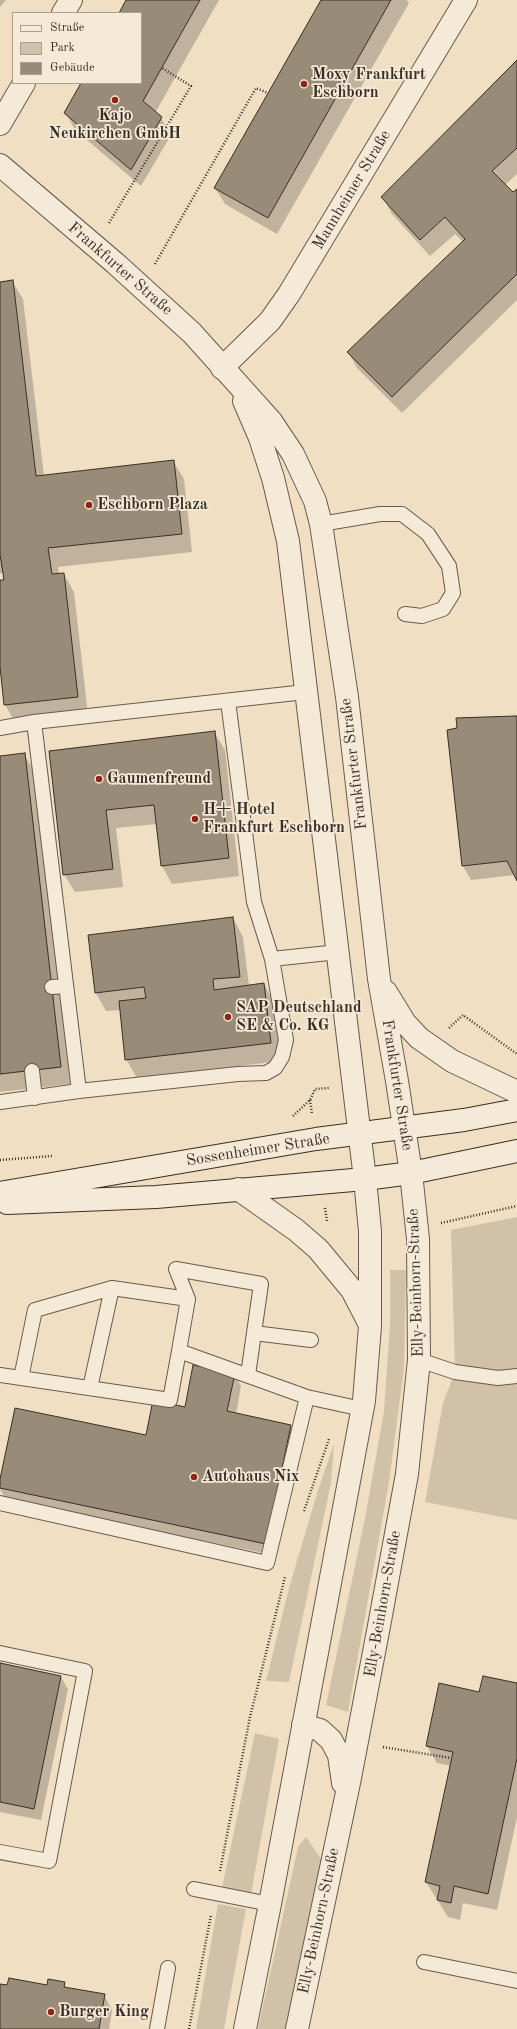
<!DOCTYPE html>
<meta charset="utf-8">
<style>
body{margin:0}
#map{position:relative;width:517px;height:2029px;overflow:hidden;background:#f0dfc3;font-family:"Old Standard TT",serif}
canvas{display:block}
.legend{position:absolute;left:12px;top:12px;width:130px;height:72px;box-sizing:border-box;background:#f5ead8;border:1px solid #aa9f90;margin:0;padding:5px 7px;list-style:none;font-size:12px;color:#392f24}
.legend li{display:flex;align-items:center;gap:8px;height:20px}
.legend b{width:20px;border:1px solid #aa9f90}
</style>
<div id="map">
<canvas width="517" height="2029"></canvas>
<ul class="legend">
<li><b style="height:5px;background:#f5ead8"></b>Straße</li>
<li><b style="height:11px;background:#d1c1a8"></b>Park</li>
<li><b style="height:11px;background:#988b77"></b>Gebäude</li>
</ul>
</div>
<script>
const ctx = document.querySelector('canvas').getContext('2d');
ctx.lineJoin = 'round';
function paint(path, color) { ctx.fillStyle = color; ctx.fill(path, 'evenodd'); }
const shape = rows => new Path2D(rows.map(r => 'M' + r).join(''));
function trace(path, color, width, dash) { ctx.strokeStyle = color; ctx.lineWidth = width; ctx.lineCap = dash ? 'butt' : 'round'; ctx.setLineDash(dash || []); ctx.stroke(path); }
function write(font, color, halo, rows, align = 'center') {
  ctx.font = font + ' "Old Standard TT",serif'; ctx.lineWidth = 3.5; ctx.setLineDash([]); ctx.textBaseline = 'middle'; ctx.strokeStyle = halo; ctx.fillStyle = color; for (const [text, x, y, turn = 0] of rows) {
    ctx.save(); ctx.translate(x, y); ctx.rotate((+turn || 0) * Math.PI / 180); ctx.textAlign = isNaN(turn) ? turn : align; if (halo) ctx.strokeText(text, 0, 0); ctx.fillText(text, 0, 0); ctx.restore();
  }
}
const green = shape([
 [517,1217,517,1520,425,1502,443,1403,455,1372,451,1230],
 [390,1270,406,1270,404,1368,389,1482,348,1712,326,1705,366,1513,384,1411,390,1324],
 [334,1444,331,1483,289,1682,266,1681,289,1588,318,1490],
 [255,1733,279,1739,251,1894,222,1888],
 [306,1837,322,1860,288,2029,258,2029,298,1847],
 [218,1904,246,1909,224,2029,196,2029]
]);
const shadow = shape([
 [0,0,6,0,0,7],
 [127,0,219,0,155,113,161,118,171,135,141,186,75,130,66,113,82,83,141,83,141,13,120,13],
 [322,0,407,0,409,3,277,234,225,204,215,188],
 [517,62,517,174,505,185,513,194,517,190,517,300,402,413,357,368,348,352,463,242,455,234,430,256,392,214,383,198],
 [12,281,23,299,44,476,173,461,184,479,192,552,58,567,59,574,64,574,74,592,88,715,16,723,5,705,0,659,0,581,5,581,4,573,0,573,0,283],
 [517,717,517,879,515,875,471,880,463,866],
 [214,732,225,750,239,876,172,884,162,866,157,824,116,828,123,887,75,892,64,874,50,751],
 [24,754,34,771,70,1084,0,1092,0,757],
 [233,918,243,937,249,986,264,984,274,1003,281,1061,137,1078,126,1059,121,1010,106,1011,96,993,90,935],
 [234,1374,241,1386,236,1414,290,1426,297,1437,273,1555,6,1500,0,1489,0,1484,147,1436],
 [0,1664,61,1677,68,1689,41,1820,0,1812],
 [517,1684,517,1817,497,1910,463,1903,460,1920,448,1917,426,1882,451,1766,437,1763,427,1746,480,1693],
 [64,1983,67,1989,104,1995,112,2010,109,2029,0,2029,0,1985,47,1986]
]);
const building = shape([
 [126,0,200,0,143,101,162,117,131,170,64,113,81,83,141,83,141,13,119,13,126,0],
 [321,0,391,0,268,218,214,188,321,0],
 [517,60,517,148,492,171,513,192,517,189,517,274,392,397,347,352,465,239,445,217,420,240,381,197,517,60],
 [13,280,36,476,174,460,182,534,48,548,52,574,64,573,78,697,4,705,0,667,0,580,4,580,0,554,0,282,13,280],
 [515,716,517,716,517,881,507,861,462,866,447,730,457,728,456,718,515,716],
 [215,731,229,858,161,866,154,805,106,810,113,869,63,875,49,751,215,731],
 [25,753,61,1067,0,1074,0,756,25,753],
 [233,917,240,977,213,979,214,990,264,983,271,1043,125,1060,119,1001,146,998,144,987,95,993,88,935,233,917],
 [193,1365,235,1373,227,1411,291,1425,266,1544,0,1488,0,1479,15,1408,146,1435,153,1400,185,1407,193,1365],
 [0,1663,61,1676,34,1809,0,1802,0,1663],
 [483,1676,517,1683,517,1758,488,1894,454,1886,451,1903,437,1900,440,1886,425,1882,453,1752,426,1746,439,1683,479,1692,483,1676],
 [9,1978,47,1985,48,1979,65,1982,64,1987,105,1994,99,2029,0,2029,0,1984,7,1985,9,1978]
]);
const path = shape([
 [109,223,191,86,162,68],
 [155,264,256,88,268,93],
 [449,1028,463,1015,517,1054],
 [310,1100,312,1114],
 [293,1116,310,1100,315,1089,329,1088],
 [0,1160,52,1156],
 [325,1208,327,1221],
 [441,1223,517,1206],
 [304,1511,329,1439],
 [383,1747,451,1758],
 [220,1871,250,1717,285,1577],
 [189,2029,211,1915]
]);
const service = shape([
 [321,524,380,514,402,514,428,534,449,566,453,593,443,609,422,616,405,614],
 [34,722,79,1091],
 [0,728,34,722,305,692],
 [272,959,338,952],
 [52,987,66,986],
 [32,1071,35,1098],
 [0,1102,79,1091,238,1074,266,1073,275,1068,282,1057,286,1040,272,959,254,902,228,701],
 [254,1333,311,1340],
 [179,1351,188,1299],
 [419,1360,455,1372,498,1378,517,1376],
 [0,1375,170,1400,179,1351,307,1397,362,1409],
 [21,1378,35,1310,112,1288,188,1299,176,1269,261,1284,248,1375],
 [90,1388,112,1288],
 [0,1503,267,1563,307,1397],
 [0,1653,85,1671,49,1861,0,1852],
 [194,1889,270,1904],
 [424,1962,517,1981],
 [157,2029,168,1968]
]);
const minor = shape([
 [63,13,71,0],
 [0,124,24,83],
 [222,368,270,321,289,294,466,0]
]);
const tertiary = shape([
 [0,165,115,263,192,333,271,421,293,454,315,501,321,524,347,697,379,979,397,1081,411,1173,418,1239,419,1360,407,1474,379,1626,349,1783,297,2029],
 [244,401,260,438,273,478,288,541,365,1179,370,1231,370,1326,364,1401,270,1904,245,2029],
 [386,992,405,1023,419,1038,452,1061,517,1092],
 [238,1189,296,1230,318,1249,352,1290,369,1323],
 [303,1725,320,1730,331,1740,339,1755,343,1783]
]);
const secondary = shape([
 [0,1193,316,1139,464,1120,517,1110],
 [7,1203,156,1197,365,1179,411,1173,517,1151]
]);
const markers = [
 [304,84,4,"#8f2418"],
 [115,100,4,"#8f2418"],
 [89,505,4,"#8f2418"],
 [99,779,4,"#8f2418"],
 [195,819,4,"#8f2418"],
 [228,1017,4,"#8f2418"],
 [194,1477,4,"#8f2418"],
 [51,2012,4,"#8f2418"]
];
const poiNames = [
 ["Moxy Frankfurt",312,75],
 ["Eschborn",312,93],
 ["Kajo",115,116,"center"],
 ["Neukirchen GmbH",115,134,"center"],
 ["Eschborn Plaza",97,505],
 ["Gaumenfreund",107,779],
 ["H+ Hotel",203,810],
 ["Frankfurt Eschborn",203,828],
 ["SAP Deutschland",236,1008],
 ["SE & Co. KG",236,1026],
 ["Autohaus Nix",202,1477],
 ["Burger King",59,2012]
];
const streetNames = [
 ["Mannheimer Straße",352,190,-59],
 ["Frankfurter Straße",120,269,41],
 ["Frankfurter Straße",354,764,-97],
 ["Frankfurter Straße",397,1085,81],
 ["Sossenheimer Straße",258,1150,-9],
 ["Elly-Beinhorn-Straße",416,1283,-92],
 ["Elly-Beinhorn-Straße",383,1604,-80],
 ["Elly-Beinhorn-Straße",319,1921,-78]
];
paint(green, '#d1c1a8');
paint(shadow, '#0003');
paint(building, '#988b77');
trace(building, '#392f24', 1);
trace(service, '#675b4c', 16);
trace(minor, '#675b4c', 24);
trace(tertiary, '#675b4c', 24);
trace(secondary, '#392f24', 24);
trace(path, '#392f24', 2.5, [1, 2]);
trace(service, '#f5ead8', 14);
trace(minor, '#f5ead8', 22);
trace(tertiary, '#f5ead8', 22);
trace(secondary, '#f5ead8', 22);
for (const [x, y, r, color] of markers) { const dot = new Path2D(); dot.arc(x, y, r, 0, 2 * Math.PI); ctx.fillStyle = color; ctx.fill(dot); trace(dot, '#f5ead8', 1.5); }
write('bold 16px', '#392f24', '#f5ead8', poiNames, 'left');
write('16px', '#392f24', '#f5ead8', streetNames);
</script>
